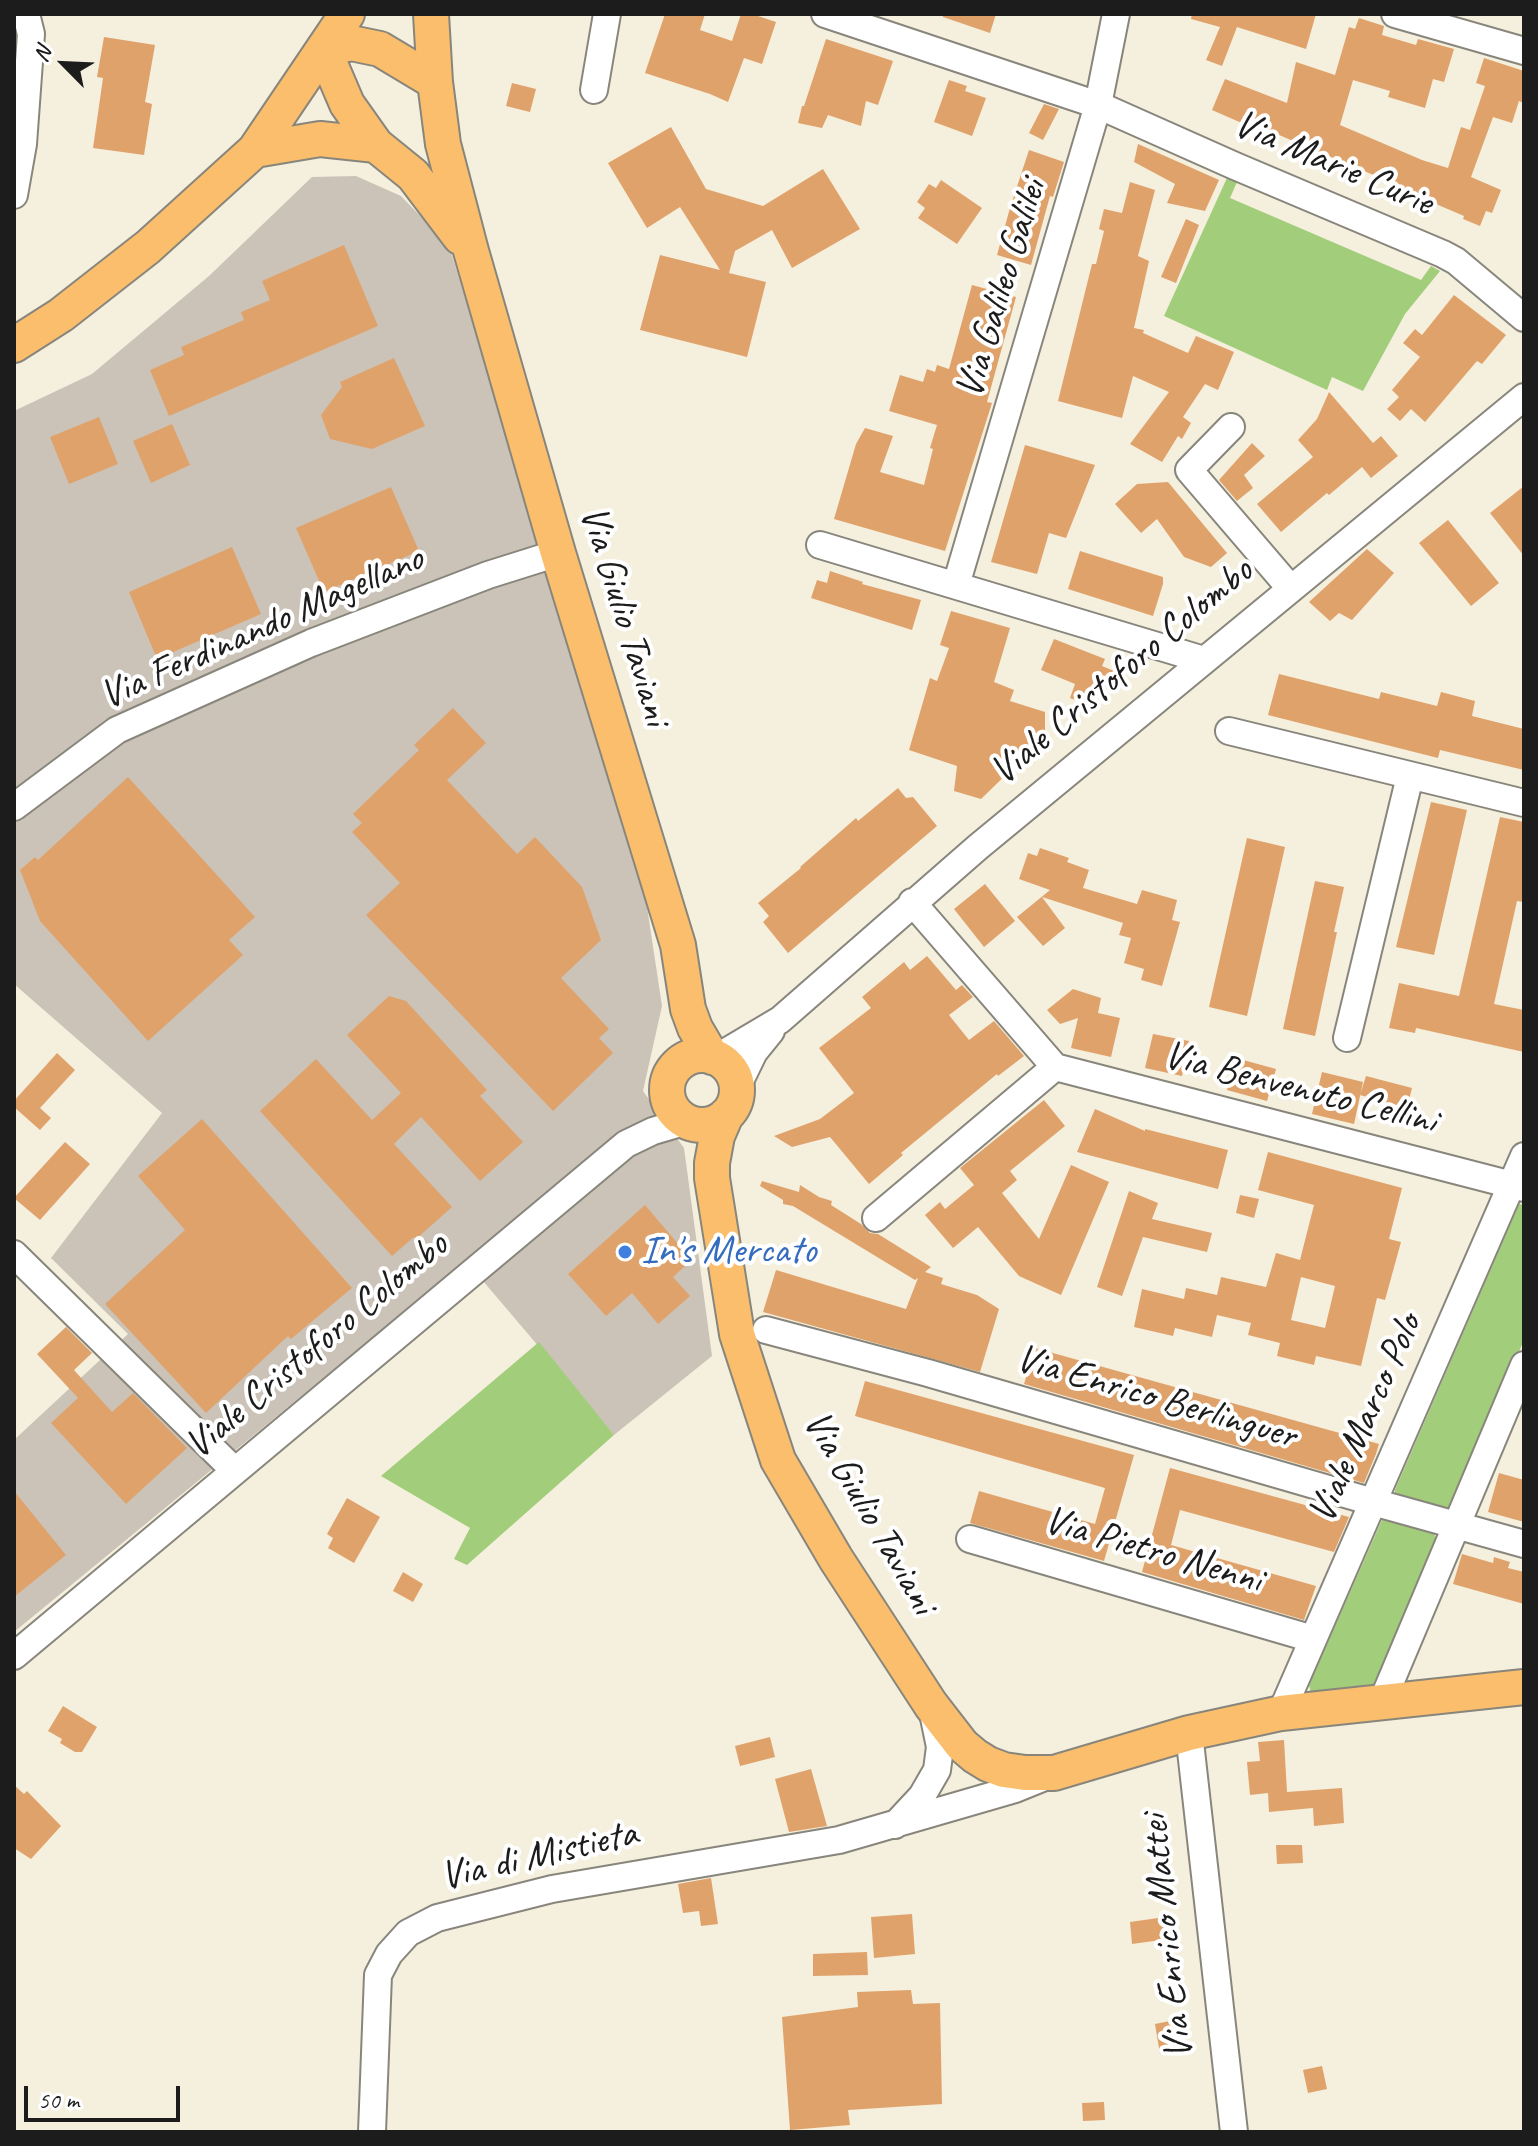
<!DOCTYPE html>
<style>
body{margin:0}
#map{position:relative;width:1538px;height:2146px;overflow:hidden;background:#f5efdd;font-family:Caveat,sans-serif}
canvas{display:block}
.frame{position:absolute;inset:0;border:16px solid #1c1c1c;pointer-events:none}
.north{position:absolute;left:24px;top:24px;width:80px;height:80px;-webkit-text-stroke:6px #fff;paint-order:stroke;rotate:294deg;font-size:22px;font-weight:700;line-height:32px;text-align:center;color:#1c1c1c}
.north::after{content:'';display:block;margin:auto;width:28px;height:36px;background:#1c1c1c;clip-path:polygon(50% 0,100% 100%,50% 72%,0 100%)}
.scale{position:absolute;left:24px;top:2086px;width:156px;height:36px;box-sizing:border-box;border:4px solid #1c1c1c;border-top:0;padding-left:10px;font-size:24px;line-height:28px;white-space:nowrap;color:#1c1c1c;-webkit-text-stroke:6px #fff;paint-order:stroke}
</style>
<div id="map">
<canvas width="1538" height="2146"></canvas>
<div class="frame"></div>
<div class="north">N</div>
<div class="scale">50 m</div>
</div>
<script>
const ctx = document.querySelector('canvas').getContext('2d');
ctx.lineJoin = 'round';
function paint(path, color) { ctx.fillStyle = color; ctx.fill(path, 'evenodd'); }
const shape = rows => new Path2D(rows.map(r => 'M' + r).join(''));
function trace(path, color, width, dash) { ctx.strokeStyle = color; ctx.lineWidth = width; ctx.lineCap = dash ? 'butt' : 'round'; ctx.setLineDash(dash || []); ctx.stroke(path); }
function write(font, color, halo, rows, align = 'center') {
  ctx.font = font + ' Caveat,sans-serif'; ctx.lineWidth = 8; ctx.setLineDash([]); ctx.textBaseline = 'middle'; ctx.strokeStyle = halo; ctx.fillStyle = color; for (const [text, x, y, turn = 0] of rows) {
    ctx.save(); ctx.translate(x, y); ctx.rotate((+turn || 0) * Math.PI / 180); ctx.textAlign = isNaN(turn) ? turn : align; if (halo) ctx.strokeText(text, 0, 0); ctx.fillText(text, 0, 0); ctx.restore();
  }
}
const industrial = shape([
 [356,176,401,196,449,246,639,854,662,1006,643,1091,684,1148,712,1356,614,1435,466,1261,14,1632,14,1440,128,1334,51,1258,162,1113,14,984,14,411,92,374,209,276,312,177]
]);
const green = shape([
 [1227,178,1237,182,1230,198,1421,280,1431,266,1440,271,1405,314,1363,391,1332,377,1327,390,1164,316],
 [1519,1204,1524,1205,1524,1340,1449,1513,1395,1495,1395,1490],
 [539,1342,614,1435,467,1565,454,1559,470,1528,381,1476],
 [1382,1520,1433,1531,1436,1538,1436,1546,1379,1685,1373,1690,1311,1694,1309,1685]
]);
const building = shape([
 [665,14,705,14,700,30,732,41,741,14,752,14,776,22,762,64,744,58,728,102,710,94,645,73],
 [943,14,996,14,990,33,943,17],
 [1192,14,1316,14,1306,49,1237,27,1222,66,1206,60,1220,27,1191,19],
 [1359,18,1384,26,1382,35,1416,45,1418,39,1454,49,1444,82,1433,79,1425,108,1388,97,1390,91,1353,80,1340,125,1422,160,1448,168,1461,127,1470,130,1485,86,1476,83,1484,58,1524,71,1524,103,1519,101,1512,123,1493,117,1471,177,1501,190,1492,213,1486,211,1480,226,1463,219,1464,216,1389,184,1390,182,1246,121,1244,124,1212,110,1225,79,1287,103,1296,62,1335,75,1349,27,1355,29],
 [104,37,155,45,145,102,152,104,144,155,93,148,103,78,97,77],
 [826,39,893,61,878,105,866,101,861,126,828,115,822,128,798,123,802,106,804,106],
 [949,80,967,86,965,91,986,98,972,136,934,122],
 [512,83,536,89,530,112,506,106],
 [1044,104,1059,109,1043,140,1029,133],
 [671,127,706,189,763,206,823,169,860,229,792,268,772,230,735,251,729,273,766,282,747,357,640,330,660,255,720,270,680,207,647,228,608,163],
 [1138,144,1219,180,1205,211,1167,203,1175,184,1134,162],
 [1029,150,1064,162,1053,197,1050,196,1031,265,997,255,1010,208],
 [941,180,982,208,957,244,918,218,925,208,917,202,929,184,936,188],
 [1130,182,1155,190,1138,256,1149,261,1134,328,1144,330,1143,333,1188,353,1196,336,1234,352,1218,390,1205,384,1183,417,1191,423,1182,439,1178,436,1162,462,1130,444,1169,392,1133,376,1122,418,1058,401,1092,264,1096,264,1104,231,1099,229,1104,209,1122,213],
 [1186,219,1199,225,1176,283,1161,277],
 [344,245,378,326,169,416,150,370,184,355,181,347,244,320,241,312,270,300,262,281],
 [972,285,1016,297,987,402,992,403,945,551,834,519,856,444,865,428,893,436,880,472,924,485,933,449,930,448,937,425,889,411,900,375,923,382,927,369,935,372,937,365,949,369],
 [1454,295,1506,335,1482,364,1477,361,1425,422,1411,409,1400,421,1387,409,1399,397,1392,390,1420,357,1403,343,1415,329,1422,335],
 [394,358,425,426,372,449,330,439,321,415,342,387,340,382],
 [1329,392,1373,443,1381,436,1398,456,1371,478,1362,467,1329,495,1327,493,1281,532,1257,504,1313,457,1298,440,1317,419],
 [99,417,118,464,69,484,50,437],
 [172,424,190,465,151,483,133,441],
 [1252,443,1265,456,1244,475,1253,488,1237,501,1219,480],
 [1025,445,1095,465,1066,538,1049,533,1037,574,991,562],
 [1168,482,1227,553,1211,567,1184,557,1157,519,1141,533,1115,504,1137,484],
 [1524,486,1524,556,1490,513],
 [391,487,419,551,324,592,296,528],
 [1448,520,1499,583,1471,606,1419,543],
 [232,547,261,614,157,659,129,592],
 [1367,549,1394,573,1352,620,1339,613,1330,621,1309,602],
 [1080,551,1163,577,1163,584,1153,616,1068,589],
 [830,571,863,582,862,584,921,600,912,630,811,598,817,580,827,583],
 [951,611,1010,628,994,682,1014,690,1010,701,1045,712,1045,737,981,799,954,791,957,766,909,750,930,678,937,681,949,648,940,645],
 [1054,639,1105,659,1102,666,1114,671,1106,691,1093,685,1085,704,1070,698,1075,684,1041,670],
 [1279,674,1379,699,1381,692,1437,706,1441,692,1475,701,1472,716,1524,729,1524,770,1440,750,1438,758,1268,715],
 [453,708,486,743,447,780,517,854,535,837,582,887,601,940,561,978,609,1029,599,1038,613,1053,553,1111,366,915,400,883,352,832,362,823,353,814,419,750,414,745],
 [128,777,255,917,229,940,243,955,148,1041,40,921,20,870,35,857,38,860],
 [898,788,906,798,913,797,937,826,788,953,763,922,769,916,758,903,801,868,800,867,856,818,858,821],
 [1431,802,1467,810,1434,955,1396,947],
 [1500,817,1524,822,1524,902,1517,901,1494,1004,1524,1010,1524,1052,1416,1028,1415,1033,1389,1028,1399,983,1459,996],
 [1247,838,1285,847,1247,1016,1209,1007],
 [1040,848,1069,858,1067,862,1089,870,1083,888,1137,904,1142,890,1177,900,1172,920,1180,922,1162,986,1141,980,1144,969,1124,963,1131,938,1119,935,1123,923,1042,897,1065,928,1043,946,1017,917,1050,890,1019,879,1028,853,1037,856],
 [1315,881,1344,887,1334,932,1337,932,1315,1036,1283,1029],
 [985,884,1015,921,984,947,954,909],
 [927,956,956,990,962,985,973,997,949,1015,969,1040,994,1021,1024,1056,998,1076,997,1074,901,1153,903,1155,869,1184,830,1137,792,1147,774,1136,820,1119,854,1093,819,1048,871,1008,862,997,904,962,910,970],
 [1073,989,1101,998,1098,1013,1120,1018,1111,1057,1071,1048,1078,1018,1060,1024,1047,1010],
 [389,996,406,1001,487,1090,480,1096,523,1142,480,1181,421,1117,394,1144,452,1207,416,1239,414,1237,392,1256,260,1111,316,1059,372,1120,401,1093,347,1035],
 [1153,1034,1189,1041,1182,1076,1145,1068],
 [57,1053,75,1070,40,1108,51,1118,40,1130,14,1107,14,1101],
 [1236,1058,1276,1069,1267,1101,1227,1090],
 [1322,1072,1363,1082,1354,1124,1312,1114],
 [1366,1076,1412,1088,1407,1108,1360,1095],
 [1044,1100,1065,1126,1010,1171,1017,1180,1002,1193,1039,1239,1071,1165,1109,1182,1061,1295,1019,1276,978,1227,953,1248,925,1215,940,1202,945,1209,974,1185,960,1168],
 [1095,1109,1145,1131,1145,1129,1228,1150,1218,1189,1077,1152],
 [202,1119,352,1288,291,1339,288,1336,206,1413,105,1304,185,1230,138,1176],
 [65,1142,90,1164,40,1220,14,1198],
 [1268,1152,1402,1188,1389,1239,1401,1242,1385,1300,1377,1298,1361,1366,1316,1356,1314,1365,1277,1356,1280,1343,1248,1335,1251,1323,1217,1315,1212,1337,1175,1328,1173,1336,1134,1327,1142,1289,1184,1299,1186,1288,1217,1295,1221,1277,1266,1287,1276,1253,1300,1260,1314,1205,1258,1190],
 [1301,1277,1335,1286,1325,1328,1291,1320],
 [762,1181,799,1192,800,1185,819,1197,832,1201,831,1205,861,1224,870,1233,878,1234,931,1267,925,1272,943,1278,941,1284,977,1295,999,1309,980,1372,763,1312,776,1270,906,1309,918,1278,915,1280,793,1206,783,1204,783,1200,760,1186],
 [1129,1191,1158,1203,1152,1219,1212,1233,1207,1252,1143,1237,1122,1296,1097,1287],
 [1240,1195,1259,1199,1254,1218,1236,1213],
 [645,1205,679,1245,685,1266,673,1277,690,1296,658,1324,632,1293,606,1316,568,1274],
 [66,1327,92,1353,74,1370,112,1412,133,1393,187,1448,126,1504,51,1423,78,1398,37,1354],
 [1035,1348,1379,1444,1376,1454,1364,1483,1024,1384],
 [865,1381,1134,1455,1104,1561,970,1523,979,1491,1095,1524,1105,1488,855,1416],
 [1170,1468,1349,1517,1334,1552,1180,1510,1171,1545,1316,1586,1304,1620,1142,1572],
 [1499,1473,1524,1480,1524,1522,1488,1512],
 [14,1491,66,1555,14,1597],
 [347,1498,380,1517,354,1563,328,1548,333,1538,327,1534],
 [1462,1554,1493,1563,1494,1557,1510,1562,1508,1568,1524,1572,1524,1604,1453,1584],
 [403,1572,423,1584,413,1602,393,1591],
 [63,1706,97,1727,82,1752,75,1752,60,1743,62,1739,48,1731],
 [770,1737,775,1757,740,1766,735,1746],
 [1284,1740,1287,1792,1342,1788,1344,1823,1314,1826,1313,1808,1269,1812,1268,1793,1250,1795,1247,1762,1260,1761,1258,1742],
 [811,1769,827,1826,789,1832,775,1779],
 [14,1785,24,1794,27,1791,61,1826,31,1859,14,1848],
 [1276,1845,1302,1845,1303,1863,1277,1864],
 [711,1878,718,1924,701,1926,699,1911,683,1913,678,1884],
 [912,1914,915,1954,874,1958,871,1917],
 [1172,1916,1175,1938,1132,1944,1130,1922],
 [867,1952,868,1975,813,1976,813,1954],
 [911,1990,913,2004,940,2003,942,2104,848,2110,850,2125,790,2130,782,2017,858,2007,857,1992],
 [1175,2020,1180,2051,1160,2054,1155,2024],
 [1322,2066,1327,2089,1308,2093,1303,2070],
 [1104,2102,1105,2120,1083,2121,1082,2103]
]);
const minor = shape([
 [825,14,1098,105,1235,166,1443,254,1456,261,1524,318],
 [1395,14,1524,51],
 [594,90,607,14],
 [14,195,23,144,31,34,26,14],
 [1231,427,1189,470,1291,589],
 [820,545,1204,660],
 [956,585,1098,105,1116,14],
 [1229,731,1524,803],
 [14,807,117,730,311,643,488,575,558,553],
 [912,902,1055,1067,1524,1188],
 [1347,1038,1410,776],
 [716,1058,780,1020,978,847,1524,397],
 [736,1089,754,1052,771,1031],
 [876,1218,1055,1067],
 [14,1254,235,1471],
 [766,1330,928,1373,1373,1502,1524,1544],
 [970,1539,1313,1639],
 [14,1656,626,1144,653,1131,687,1121],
 [1382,1702,1524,1365],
 [1281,1713,1524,1156],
 [1189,1733,1234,2132],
 [895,1825,922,1796,937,1770,940,1747,932,1708],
 [372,2132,378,1975,389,1954,408,1933,437,1918,552,1889,839,1840,1015,1789,1047,1776]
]);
const major = shape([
 [431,14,435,82,443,144,471,251,558,553,678,945,688,1009,695,1028,712,1057],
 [324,50,351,43,380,49,435,82],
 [324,50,347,104,376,145],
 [255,150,320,139,376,145,413,175,460,237],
 [14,345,61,315,148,247,255,150,347,14],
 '667 1090a35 35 0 1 1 70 0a35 35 0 1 1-70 0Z',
 [726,1115,717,1136,712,1163,712,1178,737,1334,778,1460,836,1559,931,1705,962,1745,975,1756,988,1764,1004,1770,1025,1773,1054,1773,1189,1733,1281,1713,1524,1687]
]);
const markers = [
 [625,1252,8,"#3f7fe0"]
];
const streetNames = [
 ["Via Marie Curie",1333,164,23],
 ["Via Galileo Galilei",1002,289,-73],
 ["Via Giulio Taviani",624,616,73],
 ["Via Ferdinando Magellano",262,628,-24],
 ["Viale Cristoforo Colombo",1122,672,-40],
 ["Via Benvenuto Cellini",1300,1089,14],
 ["Viale Cristoforo Colombo",317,1346,-40],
 ["Via Enrico Berlinguer",1156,1398,16],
 ["Viale Marco Polo",1366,1419,-66],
 ["Via Giulio Taviani",869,1513,60],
 ["Via Pietro Nenni",1153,1551,16],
 ["Via di Mistieta",539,1856,-13],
 ["Via Enrico Mattei",1168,1937,-96]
];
const shopNames = [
 ["In's Mercato",641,1252]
];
paint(industrial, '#cbc3b8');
paint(green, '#a2cd7a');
paint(building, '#e0a26b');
trace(minor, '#88867c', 30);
trace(major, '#88867c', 38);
trace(minor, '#fff', 26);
trace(major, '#fabe6d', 34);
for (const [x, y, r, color] of markers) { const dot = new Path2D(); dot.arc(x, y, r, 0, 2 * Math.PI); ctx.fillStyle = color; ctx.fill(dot); trace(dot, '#fff', 3); }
write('40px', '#1c1c1c', '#fff', streetNames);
write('40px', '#366cbe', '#fff', shopNames, 'left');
</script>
